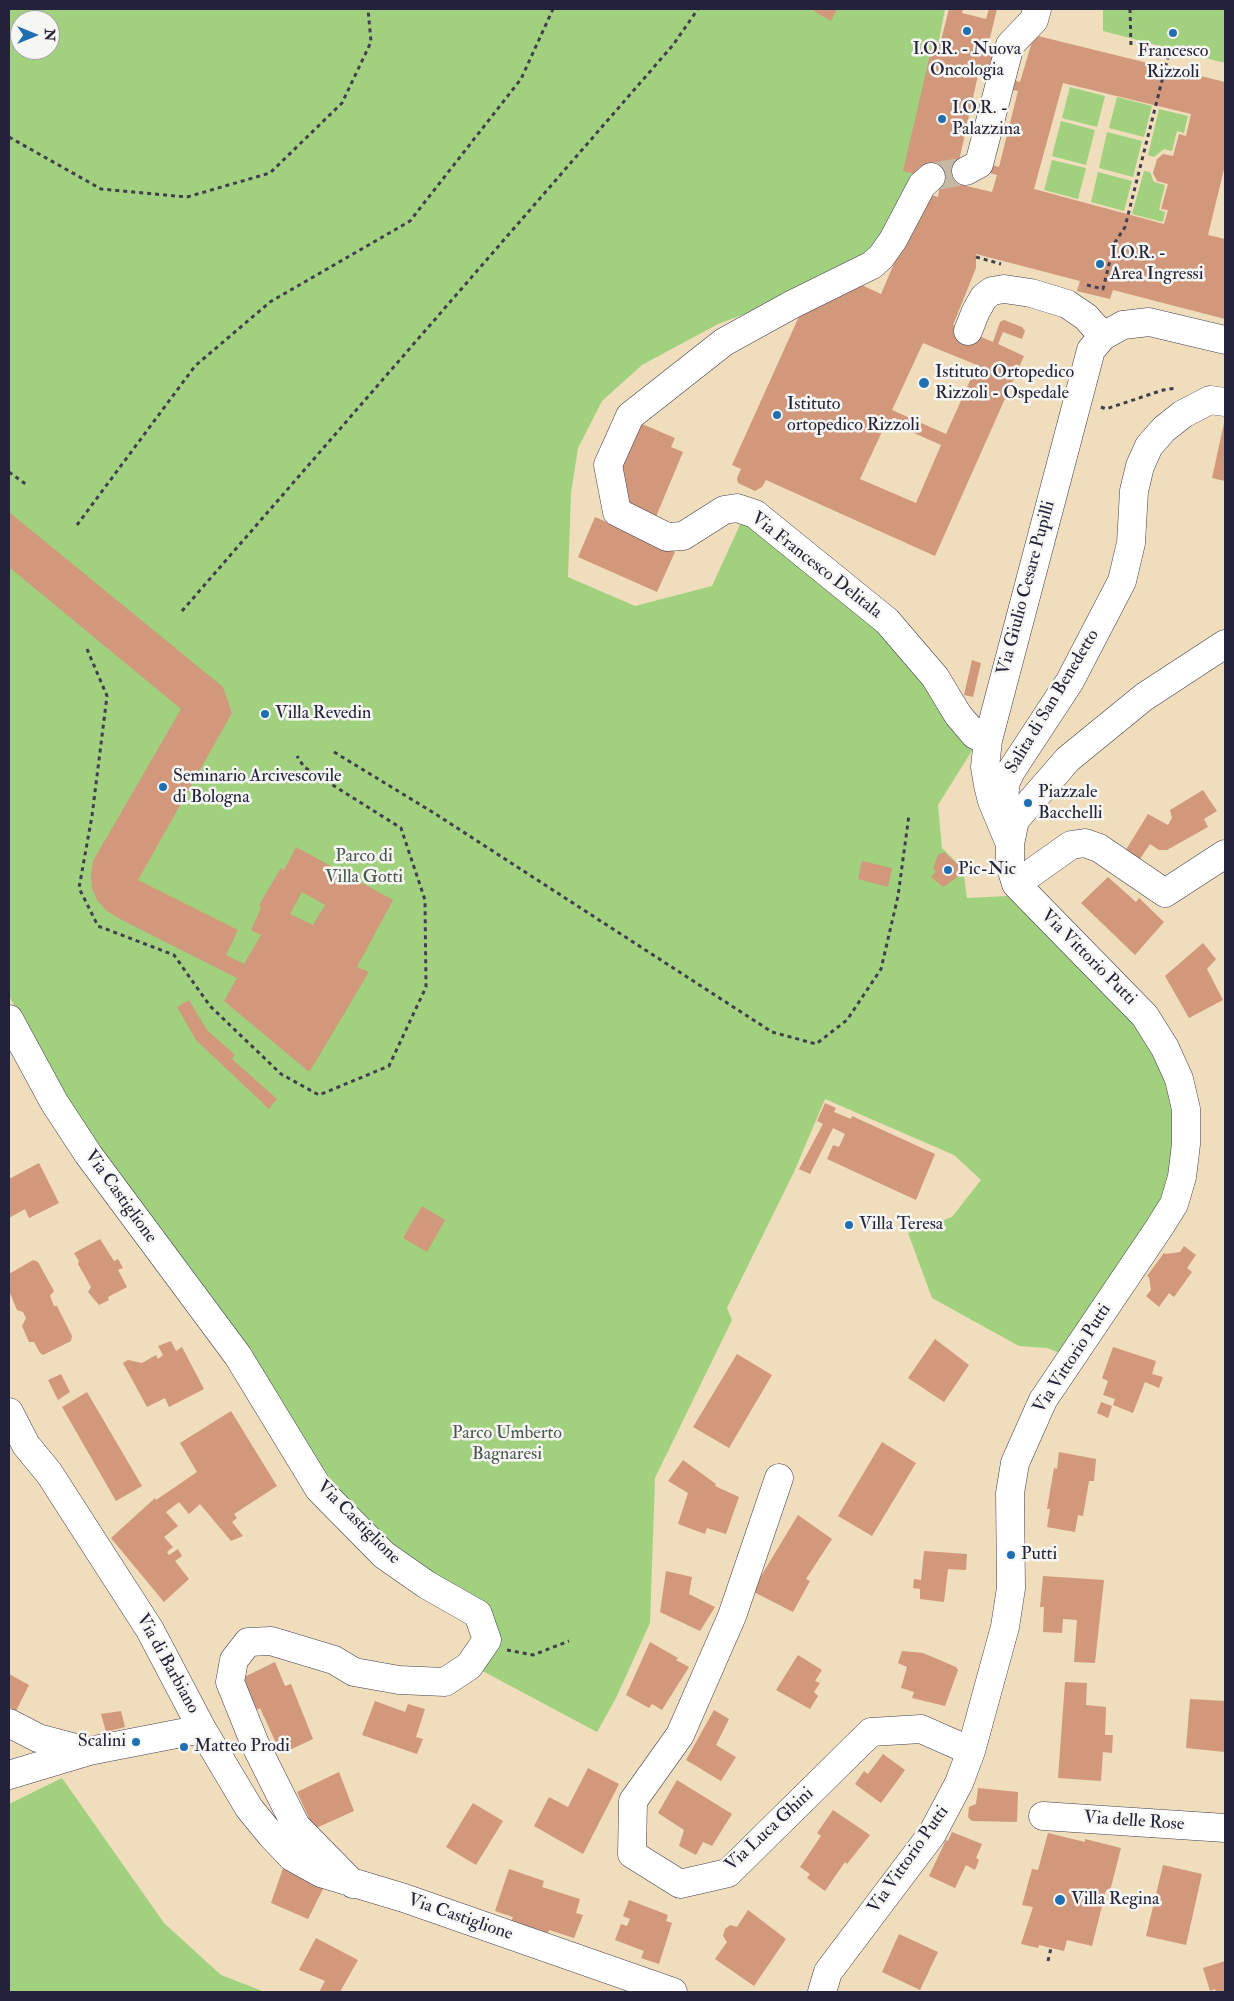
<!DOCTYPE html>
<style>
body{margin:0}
#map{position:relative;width:1234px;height:2001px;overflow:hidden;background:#efddbc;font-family:"IM FELL Double Pica",serif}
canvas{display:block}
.frame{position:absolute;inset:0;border:10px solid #22223b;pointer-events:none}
.north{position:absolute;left:10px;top:10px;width:50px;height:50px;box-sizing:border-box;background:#f6f6f2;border:1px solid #a1a1a9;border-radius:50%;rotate:90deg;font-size:14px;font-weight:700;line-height:20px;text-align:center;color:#22223b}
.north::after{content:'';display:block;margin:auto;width:18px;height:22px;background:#1f6fb2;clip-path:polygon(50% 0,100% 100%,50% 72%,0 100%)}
</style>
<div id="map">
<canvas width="1234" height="2001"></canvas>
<div class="frame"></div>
<div class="north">N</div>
</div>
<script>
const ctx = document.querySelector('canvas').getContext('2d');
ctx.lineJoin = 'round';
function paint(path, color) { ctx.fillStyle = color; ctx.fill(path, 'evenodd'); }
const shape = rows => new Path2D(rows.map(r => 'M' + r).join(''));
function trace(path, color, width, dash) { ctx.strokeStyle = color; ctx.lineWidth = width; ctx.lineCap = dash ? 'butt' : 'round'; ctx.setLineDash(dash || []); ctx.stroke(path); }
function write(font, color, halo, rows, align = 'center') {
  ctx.font = font + ' "IM FELL Double Pica",serif'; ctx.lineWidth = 5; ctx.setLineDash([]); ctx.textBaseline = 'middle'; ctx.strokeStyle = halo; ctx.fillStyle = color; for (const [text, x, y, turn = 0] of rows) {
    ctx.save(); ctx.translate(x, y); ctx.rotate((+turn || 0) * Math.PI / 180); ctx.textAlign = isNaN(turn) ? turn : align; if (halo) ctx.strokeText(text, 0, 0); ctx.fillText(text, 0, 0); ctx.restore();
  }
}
const green = shape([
 [9,9,945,9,938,45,941,93,893,240,780,301,718,324,642,365,602,401,578,448,571,493,568,577,635,606,712,586,744,516,851,599,919,672,973,749,938,805,942,848,963,869,967,898,1028,895,1177,1067,1190,1167,1073,1358,1047,1348,1019,1346,932,1298,908,1233,952,1217,981,1180,954,1155,825,1099,794,1172,727,1308,732,1320,655,1478,650,1623,616,1698,597,1732,477,1668,494,1642,393,1552,366,1524,330,1478,63,1093,9,996],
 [20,20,50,20,50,50,20,50],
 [1103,9,1225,9,1225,63,1103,31],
 [1070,87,1105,96,1097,127,1062,118],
 [1117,97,1152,106,1144,137,1109,128],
 [1159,109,1188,116,1184,133,1177,131,1172,151,1164,149,1154,157,1148,155],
 [1061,121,1095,130,1086,165,1052,156],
 [1107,132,1142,141,1133,177,1099,168],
 [1052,160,1086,168,1078,199,1044,190],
 [1144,171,1150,172,1154,182,1165,185,1159,210,1165,212,1163,222,1132,214],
 [1098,172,1132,181,1124,211,1091,202],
 [62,1778,164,1923,221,1975,265,1992,9,1992,9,1804]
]);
const building = shape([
 [815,9,837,9,831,21,814,11],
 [949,9,963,9,962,13,986,19,989,9,997,9,986,54,994,56,989,78,978,75,959,161,967,163,962,185,992,192,997,175,990,173,992,165,999,167,1018,91,1011,90,1014,80,1020,82,1034,35,1225,82,1225,165,1208,235,1225,239,1225,319,1113,290,1110,299,1077,291,1080,281,976,254,976,268,953,325,993,342,1000,322,1004,320,1022,327,1025,331,1022,339,1003,332,998,344,1024,356,935,556,766,480,762,487,755,491,738,483,737,478,741,469,732,465,801,312,805,314,810,302,851,280,881,294,924,193,938,197,941,180,903,171,933,42,940,44],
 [1063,83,1191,114,1186,136,1179,134,1173,156,1163,154,1157,159,1153,173,1157,181,1168,184,1161,209,1168,210,1164,224,1034,189],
 [923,343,977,365,946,434,892,410],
 [887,421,941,445,916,503,860,479],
 [635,421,675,438,671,447,683,452,655,519,623,502,617,464],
 [1224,423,1225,423,1225,481,1212,478],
 [9,512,223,687,232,713,138,880,238,930,226,955,244,964,261,935,251,930,261,908,259,905,281,868,284,870,296,847,393,900,357,967,369,972,310,1071,308,1071,224,1001,237,978,120,919,107,911,97,900,92,888,91,876,93,861,181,709,9,567],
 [302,892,325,905,313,925,290,914],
 [595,517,675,552,657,592,578,557],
 [972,660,981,663,973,697,964,695],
 [1203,790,1217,811,1204,819,1208,827,1167,850,1159,850,1150,844,1138,862,1124,853,1148,814,1168,825,1172,818,1170,810],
 [944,852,963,869,959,876,943,887,931,877,936,871,933,869,938,855],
 [862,861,892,868,888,887,858,879],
 [1108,877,1136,902,1139,898,1164,922,1135,955,1081,903],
 [1203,943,1216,959,1207,969,1223,1000,1189,1018,1165,976],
 [189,1000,207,1030,235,1055,232,1059,277,1099,269,1109,196,1040,177,1007],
 [825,1103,836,1108,834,1112,851,1119,852,1116,935,1154,916,1200,827,1159,833,1145,839,1147,845,1134,833,1128,810,1174,799,1169,823,1124,817,1121],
 [39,1163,59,1203,29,1218,25,1209,9,1218,9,1179],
 [422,1206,445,1220,427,1252,403,1238],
 [100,1239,114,1261,118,1259,123,1268,118,1270,127,1287,108,1297,109,1300,99,1305,88,1292,91,1287,78,1264,79,1261,74,1253],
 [1184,1246,1196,1255,1187,1268,1192,1272,1174,1297,1169,1293,1159,1307,1146,1296,1151,1290,1149,1277,1147,1276,1164,1253,1166,1254,1180,1252],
 [33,1260,38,1262,54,1291,50,1296,54,1306,57,1306,72,1336,71,1341,43,1355,40,1353,34,1342,29,1342,22,1326,26,1318,23,1312,17,1310,10,1293,9,1274],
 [935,1339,969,1365,944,1402,908,1378],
 [171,1341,176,1351,182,1347,204,1389,169,1407,165,1398,147,1407,123,1363,128,1360,142,1363,156,1355,158,1359,163,1355,158,1346],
 [1113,1347,1156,1361,1152,1374,1163,1377,1159,1388,1145,1382,1133,1413,1113,1405,1115,1399,1103,1395,1108,1381,1102,1378],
 [737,1354,772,1375,729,1448,693,1427],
 [61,1374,70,1392,58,1400,48,1380],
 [87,1392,142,1486,116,1501,62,1407],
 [1101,1402,1112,1406,1108,1418,1097,1413],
 [231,1411,277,1486,234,1514,237,1518,232,1522,243,1536,231,1541,200,1504,189,1514,179,1502,166,1512,178,1526,164,1537,173,1547,167,1552,169,1555,178,1549,182,1556,175,1561,189,1579,164,1602,111,1538,155,1498,156,1500,197,1472,180,1443],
 [882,1442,916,1463,872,1536,838,1516],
 [1059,1452,1096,1459,1094,1481,1089,1481,1083,1516,1078,1515,1075,1532,1047,1527,1050,1509,1047,1509,1054,1468,1057,1469],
 [683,1460,716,1484,715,1486,739,1497,726,1534,707,1528,705,1534,678,1524,688,1493,668,1481],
 [798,1515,832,1539,806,1579,810,1581,793,1612,752,1591],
 [924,1551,967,1554,966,1570,948,1569,944,1602,920,1599,920,1589,913,1588,914,1579,921,1580],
 [666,1571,692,1577,689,1594,715,1607,700,1631,660,1612],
 [1043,1576,1104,1580,1095,1663,1074,1662,1077,1620,1063,1619,1062,1633,1043,1632,1044,1607,1040,1607],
 [650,1642,678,1658,676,1660,689,1667,662,1710,652,1704,649,1708,626,1695],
 [902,1651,923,1653,956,1667,958,1670,945,1706,912,1698,914,1692,901,1688,907,1667,898,1663],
 [798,1655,822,1670,815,1681,820,1683,814,1692,818,1696,810,1709,776,1690],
 [275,1662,285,1686,291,1684,313,1739,281,1754,260,1708,257,1710,242,1678],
 [9,1674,29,1685,16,1711,9,1707],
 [1065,1682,1087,1683,1086,1705,1106,1707,1105,1735,1113,1735,1112,1753,1103,1752,1101,1781,1058,1778],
 [1190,1699,1225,1701,1225,1752,1186,1748],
 [375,1701,405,1712,408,1704,425,1709,416,1737,423,1739,417,1754,362,1735],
 [714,1710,729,1719,716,1745,736,1757,721,1781,686,1760],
 [121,1711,125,1727,106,1732,101,1714],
 [883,1754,905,1770,881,1803,855,1784,864,1771,868,1774],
 [588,1768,619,1784,583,1854,534,1826,549,1797,568,1807],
 [339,1772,354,1811,314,1829,297,1792],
 [677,1780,732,1814,712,1846,703,1842,696,1855,679,1846,684,1830,658,1813],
 [978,1788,1018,1792,1017,1822,972,1821,968,1817,969,1807,976,1804],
 [473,1803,503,1821,476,1865,446,1847],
 [833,1810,870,1835,847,1864,845,1862,825,1891,807,1878,810,1874,800,1867,821,1836,817,1833],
 [952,1832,982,1844,976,1858,979,1860,975,1870,966,1865,955,1888,929,1876,946,1840,948,1841],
 [1048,1833,1085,1842,1085,1839,1121,1848,1110,1891,1106,1890,1092,1946,1067,1940,1064,1951,1039,1945,1038,1948,1021,1944,1033,1907,1022,1905,1032,1869,1038,1870],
 [1163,1865,1202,1874,1186,1945,1146,1936],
 [283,1868,309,1877,324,1887,308,1919,271,1903],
 [509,1869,544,1881,542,1887,580,1899,576,1913,583,1915,574,1938,549,1930,548,1933,511,1921,513,1917,495,1911],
 [629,1900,668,1915,666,1921,672,1923,659,1964,641,1958,644,1951,615,1940,621,1924,627,1926,630,1919,623,1916],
 [748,1910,786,1939,754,1986,715,1959,727,1942,723,1936,725,1929,730,1925,737,1927],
 [899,1934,938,1952,920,1990,882,1972],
 [316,1938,358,1960,340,1992,319,1992,325,1981,299,1970],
 [1225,1961,1225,1992,1216,1992,1215,1989,1210,1991,1203,1968]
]);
const minorTunnel = shape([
 [931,177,966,171]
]);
const path = shape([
 [1130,9,1131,47],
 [9,137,101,189,187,197,270,173,342,103,371,42,368,9],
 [976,257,1001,264],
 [1087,285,1103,289,1114,244,1125,227,1168,57],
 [1101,407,1106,409,1163,390,1177,388],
 [9,472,27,485],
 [77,525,195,366,270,302,410,221,521,79,553,9],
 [182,611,673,45,698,9],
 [87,649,107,696,92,816,79,888,98,926,174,955,210,1006,281,1074,319,1095,389,1066,426,987,425,900,401,828,304,767,297,756],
 [334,752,434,813,772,1032,816,1044,847,1020,881,969,898,896,909,815],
 [507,1650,533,1655,569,1641],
 [1048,1961,1051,1948]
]);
const minor = shape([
 [966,171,979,164,1010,45,1034,20,1037,9],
 [931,177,922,185,893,240,881,257,872,265,793,304,724,342,630,416,608,465,617,512,667,537,683,536,724,510,737,508,755,514,887,621,935,677,958,715,975,735,988,740],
 [968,331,976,311,984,297,992,291,1004,289,1031,293,1067,304,1086,317,1103,336],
 [1001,818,1006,782,1011,771,1070,681,1122,581,1131,543,1134,491,1140,466,1149,446,1164,429,1183,414,1210,400,1225,402],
 [1010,844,992,801,988,785,985,767,988,740,1091,350,1103,336,1123,325,1149,322,1225,340],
 [1016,884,1071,845,1085,843,1099,848,1165,893,1225,854],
 [9,1019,54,1102,88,1154,238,1356,319,1489,384,1555,427,1585,478,1614,487,1640,469,1666,445,1682,399,1680,354,1672,334,1660,271,1641,248,1642,234,1660,230,1682,255,1744,296,1826,353,1884],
 [9,1412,26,1445,49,1473,150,1630,202,1729,249,1808,271,1835,292,1857,321,1873,404,1898,673,1992],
 [779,1478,732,1616,680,1735,633,1801,632,1854,680,1884,728,1873,871,1732,921,1729,971,1751],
 [9,1723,38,1738,87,1751],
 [9,1775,89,1751,202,1729],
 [1043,1816,1225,1828],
 [822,1992,828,1972,932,1834,959,1783,971,1751,1005,1627,1011,1588,1010,1493,1015,1463,1043,1400,1159,1228,1174,1204,1182,1177,1186,1144,1186,1109,1179,1079,1165,1048,1145,1016,1016,884,1010,864,1010,844,1015,820,1068,759,1144,697,1225,644]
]);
const markers = [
 [967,31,5,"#1f6fb2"],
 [1173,33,5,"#1f6fb2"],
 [942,119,5,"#1f6fb2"],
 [1100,264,5,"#1f6fb2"],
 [924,383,6,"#1f6fb2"],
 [777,415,5,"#1f6fb2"],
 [265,714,5,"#1f6fb2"],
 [163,787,5,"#1f6fb2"],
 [1028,803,5,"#1f6fb2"],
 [948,870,5,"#1f6fb2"],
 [849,1225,5,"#1f6fb2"],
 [1011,1555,5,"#1f6fb2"],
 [136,1742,5,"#1f6fb2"],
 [184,1747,5,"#1f6fb2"],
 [1060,1900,6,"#1f6fb2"]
];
const poiNames = [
 ["I.O.R. - Nuova",967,50,"center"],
 ["Oncologia",967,71,"center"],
 ["Francesco",1173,52,"center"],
 ["Rizzoli",1173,73,"center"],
 ["I.O.R. -",952,109],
 ["Palazzina",952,130],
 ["I.O.R. -",1110,254],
 ["Area Ingressi",1110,275],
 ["Istituto Ortopedico",935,373],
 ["Rizzoli - Ospedale",935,394],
 ["Istituto",787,405],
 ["ortopedico Rizzoli",787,426],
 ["Villa Revedin",275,714],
 ["Seminario Arcivescovile",173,777],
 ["di Bologna",173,798],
 ["Piazzale",1038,793],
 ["Bacchelli",1038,814],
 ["Pic-Nic",958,870],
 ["Villa Teresa",859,1225],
 ["Putti",1021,1555],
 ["Scalini",126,1742,"right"],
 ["Matteo Prodi",194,1747],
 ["Villa Regina",1071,1900]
];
const streetNames = [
 ["Via Francesco Delitala",816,566,38],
 ["Via Giulio Cesare Pupilli",1027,588,-75],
 ["Salita di San Benedetto",1053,702,-59],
 ["Via Vittorio Putti",1088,958,45],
 ["Via Castiglione",120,1197,54],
 ["Via Vittorio Putti",1073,1359,-57],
 ["Via Castiglione",358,1523,45],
 ["Via di Barbiano",167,1664,61],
 ["Via delle Rose",1134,1822,4],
 ["Via Luca Ghini",770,1830,-43],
 ["Via Vittorio Putti",909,1860,-55],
 ["Via Castiglione",460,1918,19]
];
const parkNames = [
 ["Parco di",364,857],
 ["Villa Gotti",364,878],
 ["Parco Umberto",507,1434],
 ["Bagnaresi",507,1455]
];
paint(green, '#a1d07e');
paint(building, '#d1987c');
trace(minorTunnel, '#c6b8a2', 28, [28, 14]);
trace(minor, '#413e4e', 29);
trace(path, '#413e4e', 3, [4, 4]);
trace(minor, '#fff', 28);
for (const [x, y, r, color] of markers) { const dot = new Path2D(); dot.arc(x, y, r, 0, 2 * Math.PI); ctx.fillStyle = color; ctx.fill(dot); trace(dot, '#f6f6f2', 2); }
write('18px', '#22223b', '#f6f6f2', poiNames, 'left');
write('18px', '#22223b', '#f6f6f2', streetNames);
write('18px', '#48564f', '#f6f6f2', parkNames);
</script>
